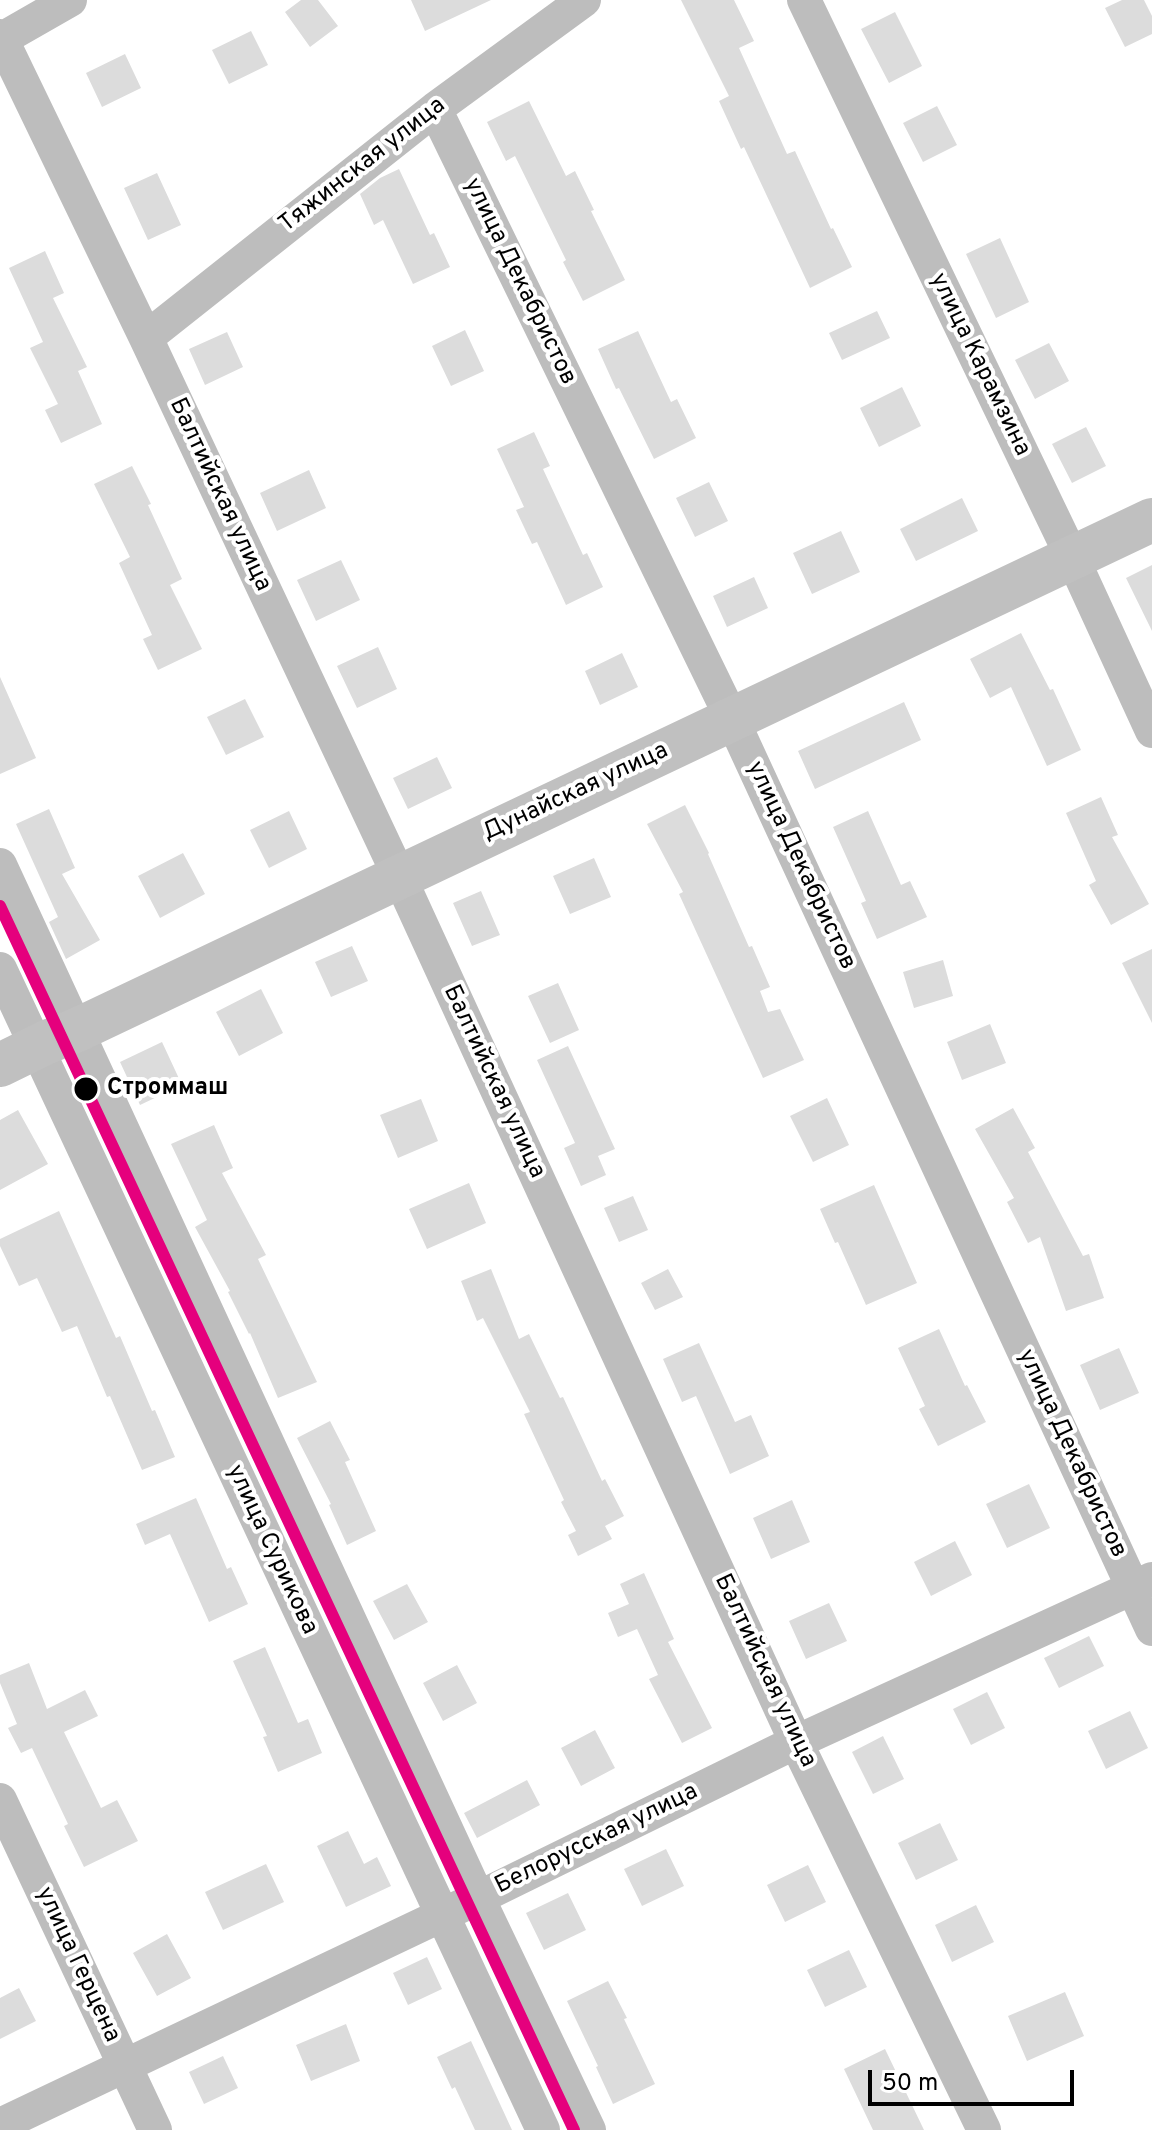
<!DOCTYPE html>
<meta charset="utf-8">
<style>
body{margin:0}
#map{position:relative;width:1152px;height:2130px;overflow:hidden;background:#fff;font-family:Overpass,sans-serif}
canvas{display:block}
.scale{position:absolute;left:868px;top:2070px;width:206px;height:36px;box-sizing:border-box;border:4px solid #000;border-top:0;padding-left:10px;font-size:24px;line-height:28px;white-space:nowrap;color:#000;-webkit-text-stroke:6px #fff;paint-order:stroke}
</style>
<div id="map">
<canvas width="1152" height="2130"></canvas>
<div class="scale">50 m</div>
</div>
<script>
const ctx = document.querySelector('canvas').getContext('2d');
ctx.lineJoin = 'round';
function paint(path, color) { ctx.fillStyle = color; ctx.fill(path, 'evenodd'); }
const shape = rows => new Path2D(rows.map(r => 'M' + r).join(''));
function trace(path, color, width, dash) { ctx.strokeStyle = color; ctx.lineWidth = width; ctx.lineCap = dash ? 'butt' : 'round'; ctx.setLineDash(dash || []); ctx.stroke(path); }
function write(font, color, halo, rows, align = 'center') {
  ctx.font = font + ' Overpass,sans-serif'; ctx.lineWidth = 8; ctx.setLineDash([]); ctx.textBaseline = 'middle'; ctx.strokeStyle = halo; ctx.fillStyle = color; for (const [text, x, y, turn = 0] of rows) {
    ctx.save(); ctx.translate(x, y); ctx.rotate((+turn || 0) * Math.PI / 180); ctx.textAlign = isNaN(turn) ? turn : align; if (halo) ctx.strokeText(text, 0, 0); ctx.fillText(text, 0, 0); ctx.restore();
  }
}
const building = shape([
 [301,0,318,0,338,26,310,47,285,12],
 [411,0,491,0,425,31],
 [681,0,734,0,754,41,739,48,787,154,795,151,831,229,833,228,852,267,810,288,744,147,741,149,719,101,729,96],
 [1122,0,1144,0,1152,16,1152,34,1125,47,1105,8],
 [895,12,922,66,889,83,861,29],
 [251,31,268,65,229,84,212,50],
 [125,54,141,88,102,107,86,73],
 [529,101,566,176,575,171,594,210,591,211,625,280,583,301,563,262,566,260,515,156,506,161,487,122],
 [937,106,957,145,923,162,903,123],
 [399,169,430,235,434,233,450,267,413,284,383,220,374,225,360,194,380,178],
 [157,173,181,225,148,240,124,188],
 [1000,238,1029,302,996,318,966,254],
 [45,251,64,293,53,298,87,367,78,371,102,424,61,443,45,410,58,404,30,348,43,342,9,268],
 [877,311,890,338,842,360,829,333],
 [465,330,484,371,451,386,432,346],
 [638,331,671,402,677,399,696,438,654,459,619,388,616,389,598,349],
 [227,332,243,367,205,385,189,349],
 [1049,343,1069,381,1035,399,1015,360],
 [902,387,921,426,879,447,860,408],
 [1086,427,1106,466,1072,483,1052,444],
 [534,432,550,466,543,469,583,555,587,553,603,587,566,605,537,542,532,544,516,510,524,507,497,449],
 [132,466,151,504,148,505,182,579,170,585,202,649,158,670,143,639,152,635,119,563,130,557,94,484],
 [309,470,326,508,277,531,260,493],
 [709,482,728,521,695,537,676,498],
 [962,498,978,531,916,561,900,529],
 [841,531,860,572,812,594,793,553],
 [341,560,360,600,316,621,297,580],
 [1152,565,1152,631,1126,578],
 [754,577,768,608,727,627,713,596],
 [1021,633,1050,690,1053,689,1081,750,1047,766,1011,687,990,698,970,659],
 [378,647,397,689,357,708,337,666],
 [622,653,638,687,600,705,585,671],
 [0,677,36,758,0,774],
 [245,699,264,737,226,755,207,717],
 [904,702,921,740,815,789,798,751],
 [437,757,452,788,408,809,393,778],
 [1101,797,1118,835,1112,837,1149,904,1111,925,1089,885,1096,881,1066,813],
 [685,805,709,853,708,854,749,947,752,946,770,987,760,991,768,1012,780,1009,804,1060,763,1078,679,894,683,892,647,824],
 [49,809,75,868,62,874,100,940,66,959,49,922,58,917,16,824],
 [289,811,307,849,269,868,250,830],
 [868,811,901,885,910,881,927,917,877,939,861,903,866,901,833,827],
 [183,853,205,894,160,918,138,876],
 [594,858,611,897,570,914,553,876],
 [481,891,500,935,472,946,453,903],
 [352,946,368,981,331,997,315,962],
 [1152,949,1152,1023,1122,963],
 [943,960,953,996,914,1008,903,972],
 [558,983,579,1030,550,1043,528,996],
 [261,989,283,1033,239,1056,216,1012],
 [990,1024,1006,1063,962,1080,947,1042],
 [162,1042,182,1085,140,1105,120,1062],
 [568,1046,615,1149,598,1156,606,1175,581,1186,564,1148,575,1143,537,1060],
 [827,1098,849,1145,813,1162,790,1116],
 [421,1099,438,1141,398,1158,380,1115],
 [1013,1108,1035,1148,1028,1152,1083,1256,1089,1254,1104,1298,1066,1311,1040,1237,1028,1243,1007,1202,1014,1198,975,1129],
 [18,1110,48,1164,0,1190,0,1120],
 [214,1125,233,1168,222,1173,266,1255,258,1259,317,1382,278,1398,250,1333,249,1334,228,1292,230,1291,195,1227,207,1220,171,1144],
 [469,1183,486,1223,427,1249,409,1209],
 [874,1185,917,1283,866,1305,838,1242,835,1243,820,1209],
 [633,1196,648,1230,619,1242,604,1208],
 [59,1211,116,1338,120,1336,152,1411,155,1410,175,1457,142,1470,110,1396,107,1397,77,1326,62,1332,37,1278,19,1286,0,1246,0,1239],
 [491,1269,519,1339,529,1334,560,1398,563,1397,602,1481,605,1479,624,1516,605,1526,612,1539,578,1556,568,1535,576,1531,561,1502,564,1500,524,1414,530,1412,483,1318,477,1321,461,1281],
 [668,1269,683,1297,655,1310,641,1283],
 [939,1329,965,1386,967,1385,986,1422,938,1446,919,1409,925,1406,898,1348],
 [699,1343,735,1422,751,1415,769,1456,730,1474,696,1396,682,1402,663,1359],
 [1119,1348,1139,1393,1100,1410,1080,1365],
 [330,1421,350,1460,345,1462,376,1531,347,1545,329,1505,331,1504,297,1438],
 [1029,1484,1050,1528,1007,1548,986,1504],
 [196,1498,227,1569,231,1567,248,1604,209,1622,170,1534,145,1545,136,1524],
 [792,1500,810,1542,771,1559,753,1518],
 [955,1541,972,1575,931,1596,914,1562],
 [644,1573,674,1639,668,1642,712,1728,682,1743,649,1679,658,1675,637,1629,618,1637,608,1613,629,1604,620,1584],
 [407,1584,428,1622,394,1640,373,1601],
 [829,1603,847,1641,806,1659,789,1621],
 [1089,1636,1104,1666,1059,1688,1044,1658],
 [265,1647,298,1723,308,1719,322,1753,278,1772,263,1737,267,1736,233,1661],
 [29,1663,47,1709,85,1690,98,1716,64,1732,101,1808,117,1800,138,1841,84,1867,64,1826,68,1824,32,1748,21,1753,8,1728,17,1724,0,1683,0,1675],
 [457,1665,477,1703,443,1721,423,1683],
 [987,1692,1005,1728,971,1745,953,1709],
 [1130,1711,1148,1748,1106,1769,1088,1731],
 [595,1730,615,1768,581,1786,561,1748],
 [883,1736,904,1779,873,1794,852,1752],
 [527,1780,540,1805,477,1838,464,1813],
 [940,1823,958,1860,916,1880,898,1843],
 [348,1831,364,1864,377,1857,391,1886,346,1907,317,1846],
 [666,1849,684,1886,642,1906,624,1869],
 [266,1864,284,1902,223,1930,205,1892],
 [808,1865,826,1902,785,1922,767,1885],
 [568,1893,586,1930,544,1950,526,1913],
 [976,1905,994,1942,952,1962,935,1925],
 [167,1934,191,1978,157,1996,133,1953],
 [849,1950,867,1987,825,2007,807,1970],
 [427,1957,442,1989,408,2005,393,1973],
 [608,1981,627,2018,624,2019,655,2084,613,2104,596,2067,598,2066,567,2001],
 [19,1988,36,2021,0,2039,0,1998],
 [1065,1992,1084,2036,1027,2061,1008,2016],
 [346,2024,360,2061,311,2081,296,2045],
 [471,2041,512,2130,475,2130,455,2087,452,2089,437,2057],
 [885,2049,924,2130,873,2130,844,2069],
 [223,2056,238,2088,204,2104,189,2072]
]);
const street = shape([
 [804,0,1072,557,1152,731],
 [0,36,146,338,399,876,796,1742,984,2130],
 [0,40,70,0],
 [435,109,732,719,1152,1629],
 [146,338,435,109,584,0],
 [0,865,478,1898,589,2130],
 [0,969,543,2130],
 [0,1800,155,2130],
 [0,2125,478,1898,796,1742,1152,1579]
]);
const secondary = shape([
 [0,1065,47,1042,77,1030,1152,520]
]);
const tram1 = shape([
 [0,906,574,2130]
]);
const markers = [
 [86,1089,13,"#000"]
];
const streetNames = [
 ["Тяжинская улица",363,166,-38],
 ["улица Декабристов",519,282,64],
 ["улица Карамзина",979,365,64],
 ["Балтийская улица",219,495,65],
 ["Дунайская улица",576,793,-25],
 ["улица Декабристов",800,866,65],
 ["Балтийская улица",493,1082,65],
 ["улица Декабристов",1071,1454,65],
 ["улица Сурикова",271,1550,65],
 ["Балтийская улица",764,1671,65],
 ["Белорусская улица",597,1840,-26],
 ["улица Герцена",77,1965,65]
];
const stopNames = [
 ["Строммаш",107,1089]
];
paint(building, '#dcdcdc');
trace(street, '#bdbdbd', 34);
trace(secondary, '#c0c0c0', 44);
trace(tram1, '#e5007d', 12);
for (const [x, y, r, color] of markers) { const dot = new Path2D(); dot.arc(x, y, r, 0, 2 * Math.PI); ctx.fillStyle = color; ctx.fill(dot); trace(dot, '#fff', 3); }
write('24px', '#000', '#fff', streetNames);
write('bold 24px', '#000', '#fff', stopNames, 'left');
</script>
